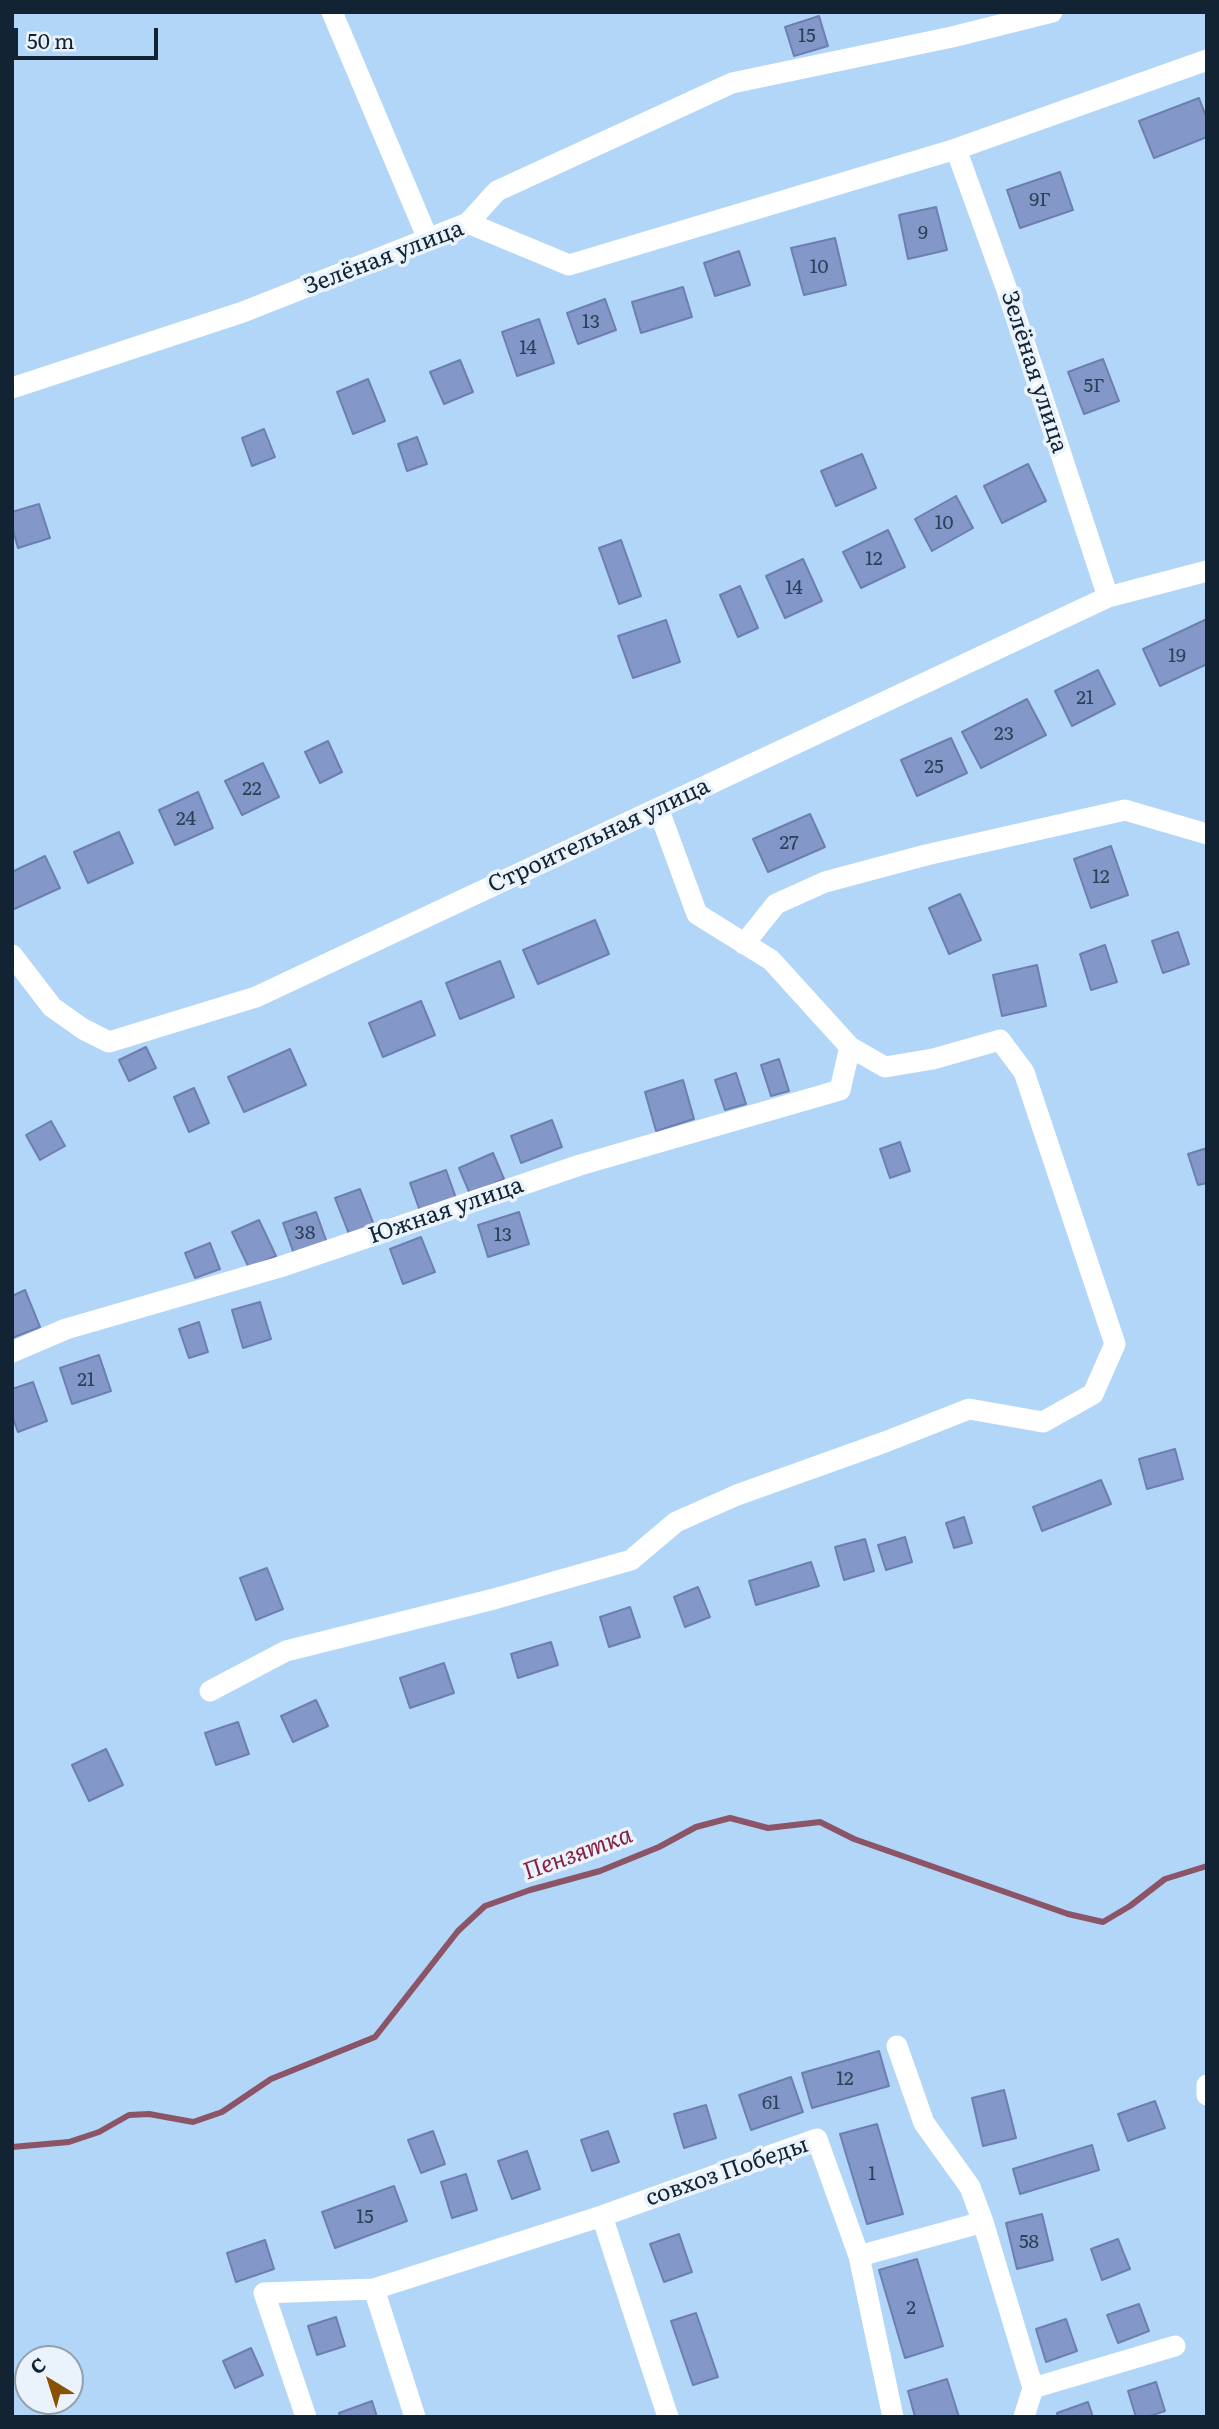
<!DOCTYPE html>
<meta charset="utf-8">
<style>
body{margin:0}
#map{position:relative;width:1219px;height:2429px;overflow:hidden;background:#b1d6f8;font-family:Literata,serif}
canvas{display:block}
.frame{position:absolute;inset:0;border:14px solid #122434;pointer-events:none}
.north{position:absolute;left:14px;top:2345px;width:70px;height:70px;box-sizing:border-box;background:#eaf3fc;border:2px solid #94a0ac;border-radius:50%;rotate:322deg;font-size:19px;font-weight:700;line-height:28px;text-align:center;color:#122434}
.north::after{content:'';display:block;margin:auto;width:24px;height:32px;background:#885201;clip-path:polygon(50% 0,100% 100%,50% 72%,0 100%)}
.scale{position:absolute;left:14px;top:28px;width:144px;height:32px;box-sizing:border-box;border:4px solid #122434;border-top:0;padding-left:9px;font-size:21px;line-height:24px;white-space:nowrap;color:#122434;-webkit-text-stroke:5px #eaf3fc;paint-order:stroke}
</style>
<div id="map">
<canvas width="1219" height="2429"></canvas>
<div class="frame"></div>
<div class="north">С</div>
<div class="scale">50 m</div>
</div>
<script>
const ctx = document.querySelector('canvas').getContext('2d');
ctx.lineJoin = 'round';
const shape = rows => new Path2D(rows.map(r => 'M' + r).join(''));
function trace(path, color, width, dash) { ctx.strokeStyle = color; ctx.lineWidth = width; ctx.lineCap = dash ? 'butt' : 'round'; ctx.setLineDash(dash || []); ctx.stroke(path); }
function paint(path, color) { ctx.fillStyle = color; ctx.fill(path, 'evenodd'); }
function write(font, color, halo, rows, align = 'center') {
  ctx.font = font + ' Literata,serif'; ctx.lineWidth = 7; ctx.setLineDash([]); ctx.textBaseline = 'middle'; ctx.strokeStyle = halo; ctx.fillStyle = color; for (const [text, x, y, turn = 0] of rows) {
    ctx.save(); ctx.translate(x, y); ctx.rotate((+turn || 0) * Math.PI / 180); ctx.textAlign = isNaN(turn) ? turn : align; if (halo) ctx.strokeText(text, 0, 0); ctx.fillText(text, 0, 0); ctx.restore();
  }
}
const stream = shape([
 [12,2147,69,2142,99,2132,129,2115,149,2114,193,2122,222,2112,271,2079,375,2037,458,1931,485,1906,530,1890,600,1871,659,1847,696,1827,730,1818,768,1828,820,1822,854,1839,1068,1914,1103,1922,1130,1906,1165,1879,1207,1866]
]);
const building = shape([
 [819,16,828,46,794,56,785,27,819,16],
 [1199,98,1207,119,1207,137,1154,158,1139,121,1199,98],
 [1060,172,1073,210,1020,228,1007,190,1060,172],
 [936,207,947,250,908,259,899,215,936,207],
 [835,238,846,285,804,295,791,248,835,238],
 [739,251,750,285,715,296,704,263,739,251],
 [683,287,692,317,641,333,632,302,683,287],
 [605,299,616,330,578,344,567,313,605,299],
 [539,319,554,363,517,376,502,332,539,319],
 [1103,359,1119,401,1084,414,1068,372,1103,359],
 [460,360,473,392,444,404,430,372,460,360],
 [368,379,385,421,353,434,337,392,368,379],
 [264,429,275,457,252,466,242,438,264,429],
 [417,437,427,464,407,471,398,444,417,437],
 [862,454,876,488,836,506,821,471,862,454],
 [1028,464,1046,501,1002,523,984,486,1028,464],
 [956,496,973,528,932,551,915,519,956,496],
 [39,504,50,538,18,548,12,527,12,512,39,504],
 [888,530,905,567,861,588,843,552,888,530],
 [621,540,641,596,619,604,599,548,621,540],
 [803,559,822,601,785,618,766,576,803,559],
 [740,586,758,628,738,637,720,595,740,586],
 [1207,619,1207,664,1160,686,1143,649,1207,619],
 [666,620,680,662,633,678,618,636,666,620],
 [1098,670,1115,704,1072,726,1055,691,1098,670],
 [1027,699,1046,735,981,768,962,732,1027,699],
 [951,738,967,773,917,796,901,760,951,738],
 [328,741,342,772,320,783,305,752,328,741],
 [263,763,279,797,242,815,225,781,263,763],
 [198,792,213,828,175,845,159,810,198,792],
 [810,814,825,847,768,872,753,839,810,814],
 [119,832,133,863,88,883,74,852,119,832],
 [1111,846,1128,895,1091,908,1074,859,1111,846],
 [45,856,60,888,12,910,12,872,45,856],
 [960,894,981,940,949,954,929,908,960,894],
 [595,920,609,954,538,984,523,950,595,920],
 [1178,932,1189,964,1163,973,1152,941,1178,932],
 [1105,945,1117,982,1091,990,1080,954,1105,945],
 [500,961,514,997,460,1019,446,983,500,961],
 [1037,965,1046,1006,1002,1016,993,975,1037,965],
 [421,1001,435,1035,383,1057,369,1023,421,1001],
 [146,1047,156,1068,129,1081,119,1060,146,1047],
 [290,1049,306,1085,244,1112,228,1077,290,1049],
 [779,1059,789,1091,771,1096,761,1065,779,1059],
 [736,1073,746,1104,725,1110,715,1080,736,1073],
 [683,1080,694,1119,656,1131,645,1092,683,1080],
 [194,1088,209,1123,189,1132,174,1097,194,1088],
 [552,1120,562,1147,521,1163,511,1136,552,1120],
 [51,1121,65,1146,40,1160,26,1135,51,1121],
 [900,1142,910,1171,890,1178,880,1149,900,1142],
 [1207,1148,1207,1183,1198,1185,1188,1154,1207,1148],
 [493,1153,504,1179,470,1194,459,1168,493,1153],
 [446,1170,456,1198,420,1211,410,1183,446,1170],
 [360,1189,374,1225,349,1234,335,1198,360,1189],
 [316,1212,327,1243,294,1254,283,1223,316,1212],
 [519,1212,529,1244,488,1257,478,1225,519,1212],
 [259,1220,276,1256,249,1268,232,1232,259,1220],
 [421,1237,435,1272,403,1284,390,1249,421,1237],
 [210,1243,220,1269,195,1278,185,1253,210,1243],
 [25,1290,40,1327,12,1338,12,1296,25,1290],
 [260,1302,271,1339,243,1348,232,1310,260,1302],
 [199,1322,208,1352,189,1358,179,1329,199,1322],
 [99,1355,111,1391,72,1404,60,1368,99,1355],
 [33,1382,47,1421,18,1432,12,1416,12,1389,33,1382],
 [1175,1449,1183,1479,1147,1489,1139,1459,1175,1449],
 [1101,1480,1111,1504,1042,1531,1033,1507,1101,1480],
 [964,1517,972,1543,954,1548,946,1523,964,1517],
 [905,1537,912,1562,886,1570,878,1545,905,1537],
 [865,1539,874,1571,844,1580,835,1547,865,1539],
 [811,1562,819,1586,756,1605,749,1581,811,1562],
 [267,1568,283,1609,256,1620,240,1578,267,1568],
 [698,1587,710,1617,685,1627,674,1597,698,1587],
 [630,1607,640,1637,609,1647,600,1617,630,1607],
 [551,1642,558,1665,518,1678,511,1654,551,1642],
 [444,1663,454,1693,410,1708,400,1678,444,1663],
 [316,1700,328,1726,293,1742,281,1716,316,1700],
 [238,1722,249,1754,216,1765,205,1733,238,1722],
 [106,1749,123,1785,89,1801,72,1765,106,1749],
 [879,2051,889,2086,812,2108,802,2073,879,2051],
 [791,2077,803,2112,751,2130,739,2095,791,2077],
 [1004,2090,1016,2138,983,2146,972,2098,1004,2090],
 [1155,2101,1165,2128,1128,2141,1118,2114,1155,2101],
 [706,2105,716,2138,684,2148,674,2114,706,2105],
 [877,2124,903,2214,867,2224,840,2134,877,2124],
 [433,2131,445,2164,421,2173,408,2140,433,2131],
 [608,2131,619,2162,592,2171,581,2140,608,2131],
 [1092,2145,1099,2170,1020,2194,1013,2169,1092,2145],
 [527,2151,540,2189,512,2199,498,2161,527,2151],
 [466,2174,477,2210,452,2218,441,2182,466,2174],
 [394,2186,407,2221,335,2248,322,2212,394,2186],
 [1042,2214,1053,2260,1017,2269,1006,2223,1042,2214],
 [679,2234,692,2272,664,2282,650,2244,679,2234],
 [1118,2239,1130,2269,1102,2280,1091,2249,1118,2239],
 [265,2240,274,2269,236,2282,227,2253,265,2240],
 [917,2259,943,2346,905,2358,879,2270,917,2259],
 [1139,2304,1149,2331,1118,2343,1107,2315,1139,2304],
 [696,2313,718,2377,693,2385,671,2321,696,2313],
 [336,2317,345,2346,317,2355,308,2326,336,2317],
 [1066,2319,1077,2351,1046,2362,1036,2329,1066,2319],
 [251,2348,263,2375,235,2388,223,2361,251,2348],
 [947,2379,959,2417,915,2417,908,2391,947,2379],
 [1156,2382,1165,2411,1147,2417,1136,2417,1128,2391,1156,2382],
 [372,2401,377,2417,340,2417,339,2413,372,2401],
 [1088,2402,1093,2417,1058,2417,1057,2413,1088,2402]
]);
const minor = shape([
 [332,12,428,239],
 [956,149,1207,60],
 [468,223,497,191,732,83,952,37,1052,12],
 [12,388,243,312,468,223,569,265,956,149,1007,290,1108,597],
 [744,944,776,904,825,882,926,855,1125,810,1207,834],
 [12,955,52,1007,83,1029,109,1042,256,997,1108,597,1207,571],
 [12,1352,66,1329,280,1267,580,1165,840,1090,850,1047],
 [210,1691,286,1651,494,1599,631,1560,676,1522,737,1495,885,1442,969,1409,1043,1422,1093,1394,1115,1344,1024,1072,1000,1040,933,1059,885,1067,850,1047,771,960,697,914,658,808],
 [897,2046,924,2123,970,2187,983,2222],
 [1207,2085,1207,2095],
 [602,2216,668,2417],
 [859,2256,983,2222,1033,2388,1024,2417],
 [374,2289,602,2216,817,2139,859,2256,893,2417],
 [1033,2388,1175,2346],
 [306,2417,264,2293,374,2289,415,2417]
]);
const numberNames = [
 ["15",807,36],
 ["9Г",1040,200],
 ["9",923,233],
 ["10",819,267],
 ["13",591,322],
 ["14",528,348],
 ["5Г",1094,386],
 ["10",944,523],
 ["12",874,559],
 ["14",794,588],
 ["19",1177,656],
 ["21",1085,698],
 ["23",1004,734],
 ["25",934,767],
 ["22",252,789],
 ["24",186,819],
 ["27",789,843],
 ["12",1101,877],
 ["38",305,1233],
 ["13",503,1235],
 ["21",86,1380],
 ["12",845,2079],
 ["61",771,2103],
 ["1",872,2174],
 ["15",365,2217],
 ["58",1029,2242],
 ["2",911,2308]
];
const streetNames = [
 ["Зелёная улица",384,258,-21],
 ["Зелёная улица",1034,372,72],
 ["Строительная улица",599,836,-25],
 ["Южная улица",446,1211,-19],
 ["совхоз Победы",727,2172,-19]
];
const waterNames = [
 ["Пензятка",578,1854,-20]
];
trace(stream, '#8b5567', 6);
paint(building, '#8397c9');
trace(building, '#6c7fb0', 2);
trace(minor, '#fff', 21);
write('19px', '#2e4159', null, numberNames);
write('23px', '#122434', '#eaf3fc', streetNames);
write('italic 24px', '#872141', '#eaf3fc', waterNames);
</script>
